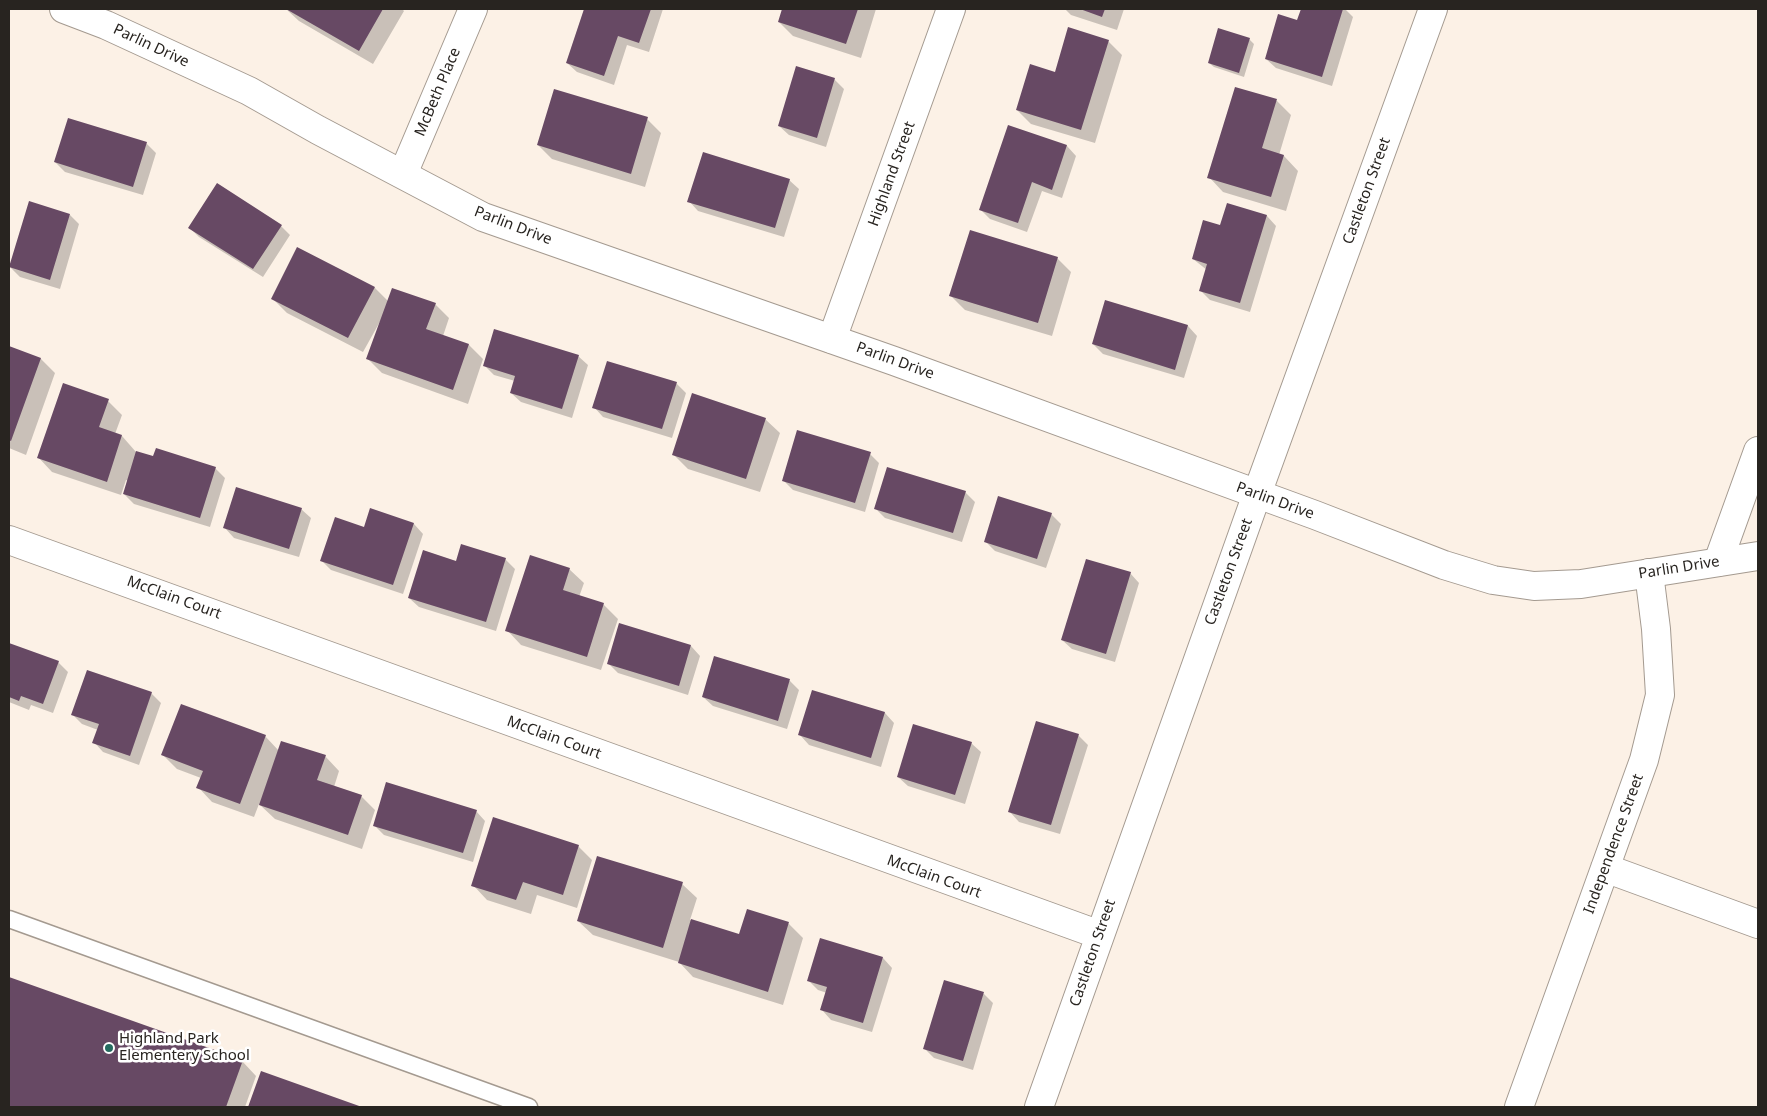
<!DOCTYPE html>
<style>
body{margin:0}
#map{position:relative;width:1767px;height:1116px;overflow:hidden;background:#fcf1e6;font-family:"Noto Sans",sans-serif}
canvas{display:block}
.frame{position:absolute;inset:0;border:10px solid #282420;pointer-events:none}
</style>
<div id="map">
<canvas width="1767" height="1116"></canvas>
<div class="frame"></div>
</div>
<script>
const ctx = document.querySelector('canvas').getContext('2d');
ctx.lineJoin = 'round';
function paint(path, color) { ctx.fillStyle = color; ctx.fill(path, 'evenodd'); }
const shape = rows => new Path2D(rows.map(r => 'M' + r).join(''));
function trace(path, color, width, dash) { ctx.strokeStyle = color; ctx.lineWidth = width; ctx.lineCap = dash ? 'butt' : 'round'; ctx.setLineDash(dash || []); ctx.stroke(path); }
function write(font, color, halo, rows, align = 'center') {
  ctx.font = font + ' "Noto Sans",sans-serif'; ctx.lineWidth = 5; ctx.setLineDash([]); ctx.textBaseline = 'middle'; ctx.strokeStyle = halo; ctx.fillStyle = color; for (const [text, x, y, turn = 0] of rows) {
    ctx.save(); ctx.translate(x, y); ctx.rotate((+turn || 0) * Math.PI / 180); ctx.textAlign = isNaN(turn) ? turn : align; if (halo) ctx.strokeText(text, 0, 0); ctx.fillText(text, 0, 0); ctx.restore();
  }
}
const shadow = shape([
 [286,9,402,9,404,11,373,64,299,21],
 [585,9,663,9,649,52,627,45,614,85,577,72,567,63],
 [783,9,876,9,861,58,793,36,779,22],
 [1065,9,1124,9,1117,30,1071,15],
 [1302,9,1345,9,1353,17,1332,86,1276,68,1266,59,1298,22],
 [1249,39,1254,44,1244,77,1214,67,1209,63],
 [1108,41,1122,55,1095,143,1031,124,1017,110,1056,73],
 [834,79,844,89,826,147,789,135,779,126],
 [1236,88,1277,101,1291,115,1279,155,1284,156,1298,171,1286,211,1223,192,1209,177],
 [647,119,661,133,645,187,552,159,538,145],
 [1009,127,1067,146,1076,156,1062,198,1042,191,1027,232,990,219,981,210],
 [146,143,156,153,143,195,65,172,55,162],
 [789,180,799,189,784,237,698,211,689,201],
 [1228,204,1267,216,1276,226,1250,312,1210,300,1200,290,1207,270,1193,259,1221,227],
 [70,215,79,224,60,289,20,277,10,267],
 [281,226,290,235,263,277,199,237,190,228],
 [1057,258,1071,272,1052,336,965,310,951,296],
 [375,288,388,301,435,304,449,318,443,336,469,345,483,359,468,404,382,373,368,359,382,318,363,352,287,313,272,298],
 [1106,302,1188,326,1197,336,1184,378,1103,354,1093,344],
 [9,348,41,359,55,373,26,455,9,448],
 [578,356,588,365,572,418,521,402,511,393,515,381,494,375,484,365],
 [676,383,686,393,672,438,603,417,594,407],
 [108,401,122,415,115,434,122,436,136,452,154,458,215,468,225,478,210,527,134,504,124,494,128,481,126,480,121,495,52,472,38,457],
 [765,419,780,433,760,492,688,469,674,455],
 [870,454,879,463,865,512,793,490,783,480],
 [965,492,975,502,962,542,885,518,875,508],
 [301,509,311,518,299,557,234,538,225,528],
 [1051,514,1061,524,1046,568,995,551,985,541],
 [414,524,423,534,403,594,331,570,322,561,365,528],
 [505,559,515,569,496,631,419,607,409,598],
 [569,569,584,583,579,597,603,604,618,619,601,670,521,645,507,630],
 [1130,573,1139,583,1115,662,1072,649,1062,640],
 [9,644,58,662,68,672,53,713,31,705,29,710,9,702],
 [691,646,700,656,688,695,618,673,608,663],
 [715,658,790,681,799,690,787,729,713,706,703,697],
 [813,691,885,713,894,723,881,767,809,745,800,735],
 [151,693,161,703,139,765,103,752,94,742,98,730,82,724,73,715],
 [1078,735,1088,745,1060,834,1019,822,1010,812],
 [265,736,279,751,325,756,339,771,334,787,361,796,375,810,362,849,275,819,259,804,254,817,212,802,198,787,201,778,177,769,163,755],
 [971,743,981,752,965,804,908,786,898,777],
 [476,811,485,821,473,862,384,835,374,825],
 [578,846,592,860,577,908,537,895,531,914,487,900,473,885],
 [682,884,697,898,690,920,740,935,748,911,789,924,803,938,783,1005,693,977,679,962,593,935,578,921],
 [883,958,892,968,872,1032,831,1020,822,1010,827,993,818,990,808,980],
 [9,978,242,1061,256,1076,245,1107,9,1107],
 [945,982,984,994,993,1003,973,1070,934,1058,924,1048],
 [262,1073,359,1107,249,1107]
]);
const building = shape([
 [286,9,383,9,359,51],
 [584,9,651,9,639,43,618,36,604,76,566,63],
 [782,9,858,9,846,44,778,22],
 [1080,9,1105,9,1102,17],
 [1301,9,1343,9,1322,77,1265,59,1278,14,1297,20],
 [1068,27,1109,40,1081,130,1016,110,1030,64,1055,72],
 [1218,28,1250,38,1239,73,1208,63],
 [796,66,835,78,817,138,778,126],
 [1235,87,1277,99,1262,148,1284,155,1271,197,1207,178],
 [554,89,648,117,631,174,537,145],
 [68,118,147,142,133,187,54,162],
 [1008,125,1067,145,1052,190,1032,182,1018,223,979,210],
 [703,152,790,179,775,228,687,202],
 [217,183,282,225,253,269,188,228],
 [29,201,70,214,50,280,9,267],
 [1227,203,1267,215,1240,303,1199,291,1207,264,1192,259,1203,220,1220,225],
 [970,230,1058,257,1038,323,949,296],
 [297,247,375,287,348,338,271,299],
 [392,288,436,303,426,329,469,344,453,390,366,359],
 [1105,300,1188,325,1175,370,1092,344],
 [494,329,579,355,562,409,510,393,515,376,483,366],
 [9,346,41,358,11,441,9,440],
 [607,361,677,382,662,429,592,408],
 [63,383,109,399,99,427,122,435,107,482,37,458],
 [692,393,766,418,746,479,672,455],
 [797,430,871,452,855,503,782,481],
 [156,448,216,467,200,518,123,494,136,451,153,456],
 [887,467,966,491,953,533,874,509],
 [236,487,302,508,289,549,223,528],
 [998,496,1052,513,1037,559,984,542],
 [370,508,414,523,393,585,320,561,335,517,364,527],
 [461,544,506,558,486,622,408,598,423,550,456,561],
 [530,555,570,568,563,590,604,603,587,657,505,631],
 [1086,559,1131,572,1106,654,1061,640],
 [619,623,691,645,679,686,607,664],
 [9,643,59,661,43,704,21,696,19,701,9,697],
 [714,656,790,679,778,721,702,697],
 [87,670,152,692,130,756,92,743,99,724,71,715],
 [812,690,885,712,871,758,798,735],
 [181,704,266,735,240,804,196,788,203,771,161,755],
 [1036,721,1079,734,1051,825,1008,812],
 [913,724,972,742,955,795,897,777],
 [281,741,326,755,317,780,362,795,348,835,259,805],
 [386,782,477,810,463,853,373,826],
 [493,817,579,845,563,895,523,882,516,900,471,886],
 [597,856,683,882,663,948,577,921],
 [747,909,789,922,768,992,678,963,691,919,739,934],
 [820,938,883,957,863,1023,820,1010,827,987,807,981],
 [9,977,243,1060,226,1107,9,1107],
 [944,980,984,992,963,1061,923,1049],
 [261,1071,362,1107,248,1107]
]);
const lane = shape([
 [9,919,529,1107]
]);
const street = shape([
 [403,174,473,9],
 [832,339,951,9],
 [9,540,1100,935],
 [1718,562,1758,451],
 [1605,868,1758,924],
 [1039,1107,1257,494,1433,9],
 [1519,1107,1644,760,1660,695,1656,629,1649,573]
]);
const secondary = shape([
 [64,9,106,25,249,91,318,130,483,217,894,361,1315,515,1444,565,1493,580,1534,586,1581,584,1758,556]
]);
const markers = [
 [109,1048,5,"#256b60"]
];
const streetNames = [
 ["Parlin Drive",151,46,25],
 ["McBeth Place",438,92,-67],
 ["Highland Street",892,174,-70],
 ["Castleton Street",1367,191,-70],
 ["Parlin Drive",513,226,21],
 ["Parlin Drive",895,361,20],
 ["Parlin Drive",1275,501,20],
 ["Parlin Drive",1679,568,-9],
 ["Castleton Street",1229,572,-70],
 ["McClain Court",174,598,20],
 ["McClain Court",554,738,20],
 ["Independence Street",1614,844,-70],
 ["McClain Court",934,877,20],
 ["Castleton Street",1093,953,-71]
];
const poiNames = [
 ["Highland Park",119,1039],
 ["Elementery School",119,1056]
];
paint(shadow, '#0003');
paint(building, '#674964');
trace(lane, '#a49a90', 19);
trace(street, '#a49a90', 30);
trace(secondary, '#a49a90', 30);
trace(lane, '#fff', 16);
trace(street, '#fff', 28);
trace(secondary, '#fff', 28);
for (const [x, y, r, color] of markers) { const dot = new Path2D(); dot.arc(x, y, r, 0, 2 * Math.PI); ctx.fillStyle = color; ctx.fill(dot); trace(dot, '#fff', 2); }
write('15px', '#282420', '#fff', streetNames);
write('15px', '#282420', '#fff', poiNames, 'left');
</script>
